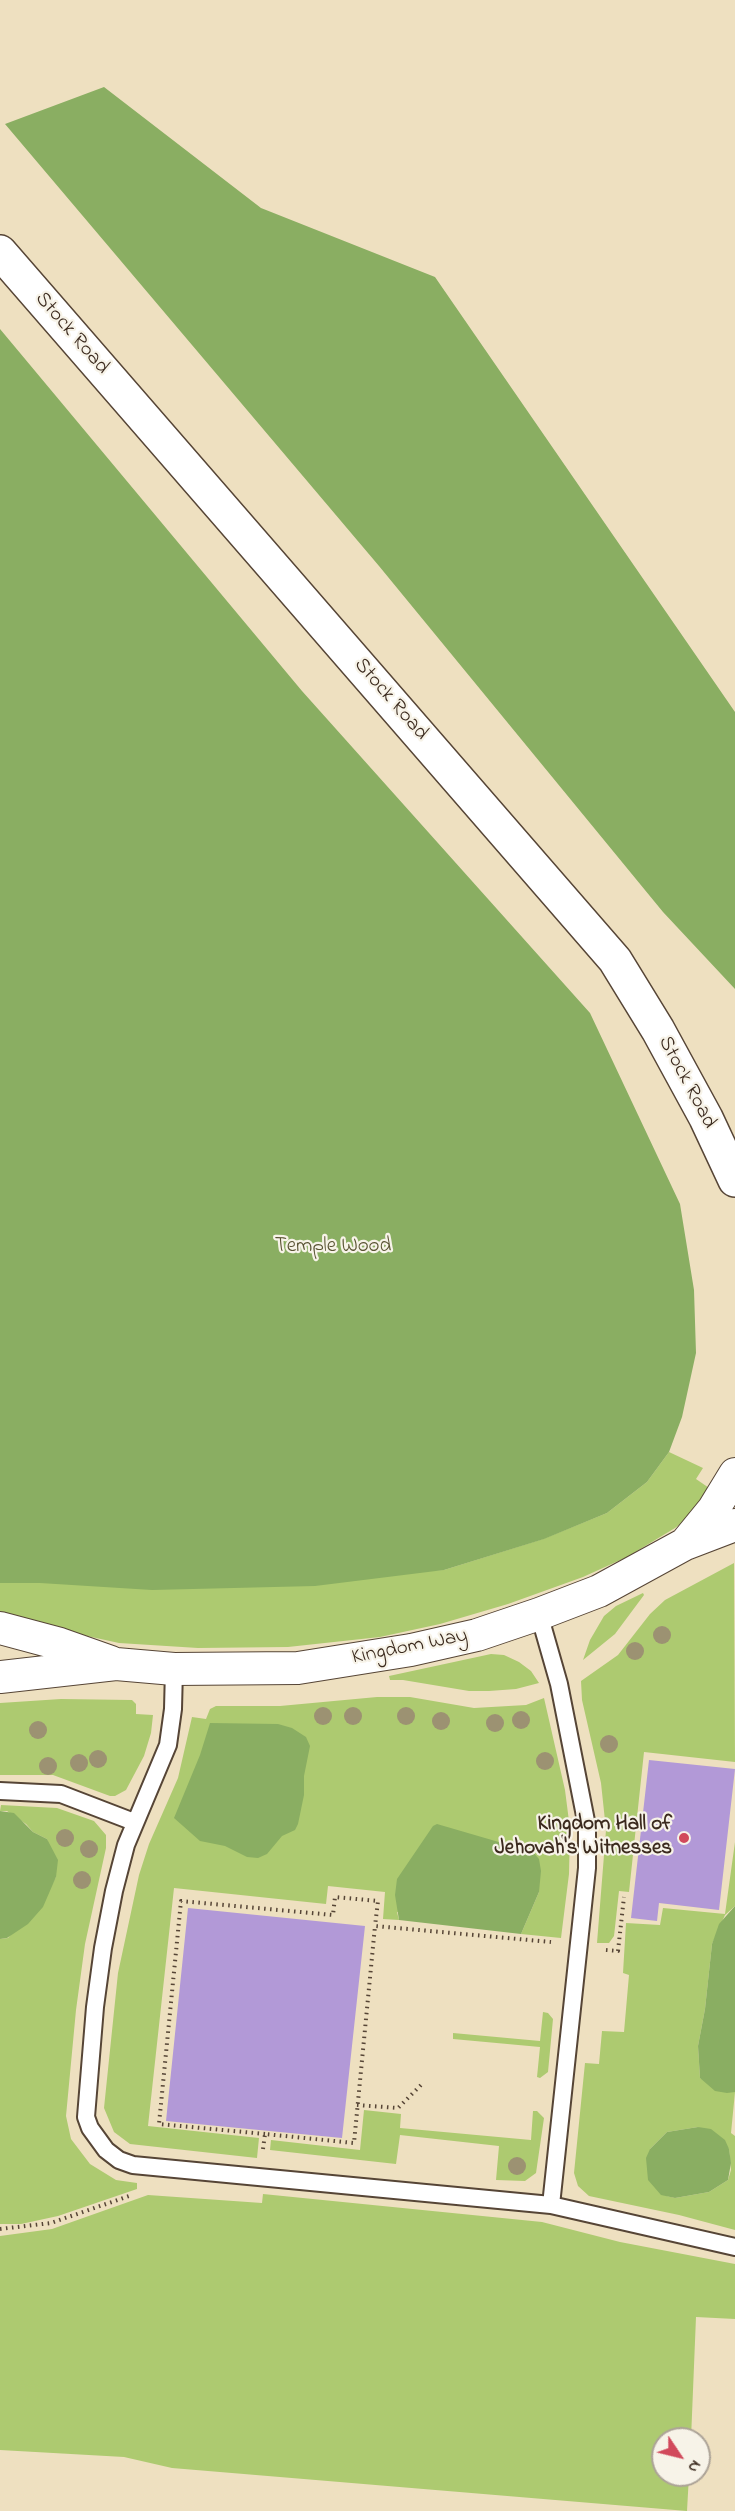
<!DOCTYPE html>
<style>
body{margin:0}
#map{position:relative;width:735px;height:2511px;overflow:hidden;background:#eee0c0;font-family:"Indie Flower",sans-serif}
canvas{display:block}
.north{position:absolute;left:651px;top:2427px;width:60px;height:60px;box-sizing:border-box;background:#f7f3e8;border:2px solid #aca397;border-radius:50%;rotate:125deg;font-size:16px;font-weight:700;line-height:24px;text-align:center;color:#3b2a1e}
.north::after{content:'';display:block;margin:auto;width:21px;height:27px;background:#d1495b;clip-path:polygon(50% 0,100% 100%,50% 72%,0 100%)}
</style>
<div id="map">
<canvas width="735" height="2511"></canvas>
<div class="north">N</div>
</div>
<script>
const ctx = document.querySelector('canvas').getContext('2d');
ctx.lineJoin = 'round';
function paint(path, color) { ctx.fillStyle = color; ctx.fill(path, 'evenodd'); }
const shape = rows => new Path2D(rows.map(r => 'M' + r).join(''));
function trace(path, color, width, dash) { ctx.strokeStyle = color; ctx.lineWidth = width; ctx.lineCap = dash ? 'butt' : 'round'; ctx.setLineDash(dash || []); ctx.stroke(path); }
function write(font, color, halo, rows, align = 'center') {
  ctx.font = font + ' "Indie Flower",sans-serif'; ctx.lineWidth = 4.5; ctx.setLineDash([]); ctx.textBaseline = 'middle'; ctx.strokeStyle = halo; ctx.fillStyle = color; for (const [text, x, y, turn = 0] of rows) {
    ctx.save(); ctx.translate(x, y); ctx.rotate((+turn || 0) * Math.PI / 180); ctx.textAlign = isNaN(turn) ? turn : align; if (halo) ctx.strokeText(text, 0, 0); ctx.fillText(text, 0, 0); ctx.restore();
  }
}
const green = shape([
 [669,1452,703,1468,696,1479,712,1490,692,1515,675,1528,627,1557,583,1577,508,1604,440,1624,380,1637,288,1647,198,1648,119,1643,0,1617,0,1583,444,1570,543,1539,607,1513,647,1482],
 [734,1563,735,1762,644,1752,629,1892,619,1891,614,1936,609,1943,597,1943,606,1830,601,1783,582,1700,581,1681,618,1655,650,1614,665,1600],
 [643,1593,644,1595,615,1634,583,1660,590,1640,604,1616,616,1606],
 [491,1654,504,1655,519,1662,531,1671,539,1683,516,1689,489,1691,469,1691,403,1680,390,1680,389,1676],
 [377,1697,410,1697,474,1708,526,1705,544,1698,565,1790,570,1829,569,1874,561,1938,521,1934,539,1892,397,1912,399,1920,383,1919,385,1892,328,1886,326,1904,174,1888,148,2126,259,2138,257,2158,130,2144,114,2132,104,2108,118,1973,139,1875,149,1844,178,1778,192,1717,206,1719,210,1709,216,1706,280,1706],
 [61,1699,132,1700,136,1704,136,1714,153,1715,151,1733,144,1756,126,1790,115,1796,110,1796,53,1775,0,1775,0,1703],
 [1,1805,57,1808,94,1821,106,1835,106,1848,85,1944,76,2010,66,2116,71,2139,90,2164,116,2180,137,2183,137,2189,58,2216,21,2224,0,2224,0,1939,8,1938,49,1890,56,1877,47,1839,33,1832,26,1824,7,1811,0,1811],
 [735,1842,735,1906,725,1915,712,1944,705,2009,698,2046,700,2078,735,2092,731,2133,735,2136,735,2230,679,2215,589,2196,578,2186,574,2173,585,2063,599,2064,602,2031,624,2032,629,1975,623,1973,626,1923,660,1925,663,1908,725,1914],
 [698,2127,729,2149,731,2170,728,2180,709,2192,675,2198,667,2196,650,2149,667,2132],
 [543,2012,548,2013,553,2019,548,2072,540,2078,537,2077,540,2047,453,2039,453,2033,540,2041],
 [364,2110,401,2114,400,2128,531,2140,533,2111,537,2111,544,2118,536,2173,525,2181,496,2180,499,2146,400,2135,396,2164,270,2150,271,2140,360,2150],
 [263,2194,542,2222,620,2242,735,2264,735,2319,696,2317,691,2439,663,2439,663,2475,689,2475,687,2511,172,2468,124,2457,0,2450,0,2236,52,2229,148,2195,262,2203]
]);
const forest = shape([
 [104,87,261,208,435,277,735,712,735,989,663,912,379,566,5,124],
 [0,329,302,691,590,1013,680,1204,694,1290,696,1353,682,1417,669,1452,647,1482,607,1513,544,1539,444,1570,315,1586,152,1590,40,1583,0,1583],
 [210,1723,278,1724,292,1728,306,1737,310,1746,304,1776,304,1795,298,1824,295,1830,282,1836,267,1854,258,1858,247,1857,225,1846,200,1841,174,1818,200,1755],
 [0,1811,14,1813,33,1832,47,1839,58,1860,56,1877,43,1907,28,1924,7,1938,0,1939],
 [437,1824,533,1852,539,1859,541,1871,539,1892,521,1934,399,1920,395,1895,397,1879,433,1826],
 [735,1906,735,2092,727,2093,715,2091,700,2078,698,2046,705,2009,712,1944,719,1924],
 [698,2127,711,2129,725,2140,729,2149,731,2163,728,2180,709,2192,675,2198,661,2195,648,2180,646,2158,650,2149,667,2132]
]);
const building = shape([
 [649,1760,735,1769,719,1910,659,1903,657,1921,631,1918],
 [188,1908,365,1926,342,2138,166,2121]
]);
const path = shape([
 [606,1950,618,1951,624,1897],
 [357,2105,398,2108,424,2082],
 [265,2134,159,2124,181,1901,333,1915,335,1897,378,1901,375,1926],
 [263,2149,265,2134,354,2143,375,1926,551,1942],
 [0,2229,51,2223,132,2195]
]);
const service = shape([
 [539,1614,559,1684,587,1826,587,1868,551,2205],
 [174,1669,173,1709,168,1745,126,1845,114,1891,103,1948,95,2007,86,2117,90,2128,106,2150,119,2160,133,2165,551,2205,735,2247],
 [0,1791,61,1794,134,1822]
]);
const minor = shape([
 [686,1543,713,1510,735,1474],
 [0,1628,60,1644,111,1662],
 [0,1677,116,1664,174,1669,298,1668,411,1650,477,1635,539,1614,599,1591,685,1544,735,1525]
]);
const secondary = shape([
 [0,252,615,960,658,1030,706,1118,735,1180]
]);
const trees = [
 [662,1635],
 [635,1651],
 [323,1716],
 [353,1716],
 [406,1716],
 [521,1720],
 [441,1721],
 [495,1723],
 [38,1730],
 [609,1744],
 [98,1759],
 [545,1761],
 [79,1763],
 [48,1766],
 [65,1838],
 [89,1849],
 [82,1880],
 [517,2166]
];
const markers = [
 [684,1838,6,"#d1495b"]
];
const streetNames = [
 ["Stock Road",71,334,49],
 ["Stock Road",390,700,49],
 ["Stock Road",686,1083,62],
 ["Kingdom Way",410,1648,-11]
];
const parkNames = [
 ["Temple Wood",333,1248]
];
const poiNames = [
 ["Kingdom Hall of",672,1826],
 ["Jehovah's Witnesses",672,1850]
];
paint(green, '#adca70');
paint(forest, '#8aae62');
paint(building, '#b299d7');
trace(service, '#564536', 20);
trace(minor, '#564536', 34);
trace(secondary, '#564536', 36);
trace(path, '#564536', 4, [1.5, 4.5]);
trace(service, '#fff', 16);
trace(minor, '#fff', 32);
trace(secondary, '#fff', 33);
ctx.fillStyle = '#9c9272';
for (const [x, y] of trees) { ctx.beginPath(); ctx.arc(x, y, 9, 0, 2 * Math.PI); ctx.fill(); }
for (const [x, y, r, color] of markers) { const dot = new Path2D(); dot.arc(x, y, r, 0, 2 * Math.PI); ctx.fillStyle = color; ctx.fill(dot); trace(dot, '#f7f3e8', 2); }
write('21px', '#3b2a1e', '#f7f3e8', streetNames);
write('21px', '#585232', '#f7f3e8', parkNames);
write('bold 21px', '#3b2a1e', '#f7f3e8', poiNames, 'right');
</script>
